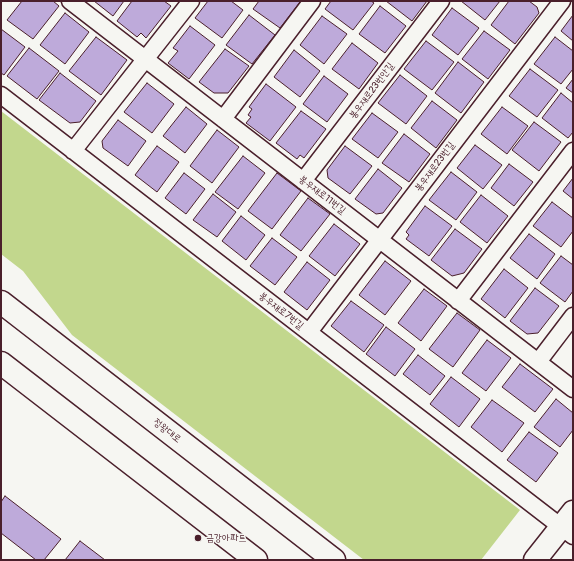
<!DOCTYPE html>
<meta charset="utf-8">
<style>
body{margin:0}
#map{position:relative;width:574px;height:561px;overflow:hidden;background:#f6f6f2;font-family:Pangolin,sans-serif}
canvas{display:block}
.frame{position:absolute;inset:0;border:2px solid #4a1f2b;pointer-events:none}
</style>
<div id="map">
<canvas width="574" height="561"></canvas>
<div class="frame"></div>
</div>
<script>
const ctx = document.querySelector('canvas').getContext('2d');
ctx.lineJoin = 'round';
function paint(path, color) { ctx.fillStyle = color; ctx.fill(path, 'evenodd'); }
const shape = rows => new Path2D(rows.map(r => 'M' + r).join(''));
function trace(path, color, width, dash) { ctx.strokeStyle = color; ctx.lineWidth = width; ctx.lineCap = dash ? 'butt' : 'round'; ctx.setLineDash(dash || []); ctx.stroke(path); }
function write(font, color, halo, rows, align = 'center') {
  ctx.font = font + ' Pangolin,"Poor Story",sans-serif'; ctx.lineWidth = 3; ctx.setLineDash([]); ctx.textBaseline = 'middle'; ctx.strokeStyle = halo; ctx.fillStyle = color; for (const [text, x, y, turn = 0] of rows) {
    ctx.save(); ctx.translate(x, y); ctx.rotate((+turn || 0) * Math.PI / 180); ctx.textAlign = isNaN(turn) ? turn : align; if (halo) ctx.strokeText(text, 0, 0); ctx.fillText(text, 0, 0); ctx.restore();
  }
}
const green = shape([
 [1,111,520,510,481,560,364,560,72,335,23,271,1,254]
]);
const building = shape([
 [22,1,53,1,59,6,33,39,7,20,22,1],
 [94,1,124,1,113,16,94,1],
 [132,1,164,1,171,6,146,38,141,33,137,37,117,21,132,1],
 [208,1,231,1,243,10,222,38,195,18,208,1],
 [259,1,299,1,300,2,280,28,253,9,259,1],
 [331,1,371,1,374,3,353,30,325,9,331,1],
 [386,1,427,1,412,21,386,1],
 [461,1,500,1,485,20,461,1],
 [509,1,529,1,537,7,539,13,515,44,491,25,509,1],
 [380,6,406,26,385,53,359,34,380,6],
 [452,8,479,28,458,55,432,35,452,8],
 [65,13,89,32,65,64,40,45,65,13],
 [249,15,275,35,252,64,226,45,249,15],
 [573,15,573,41,561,31,573,15],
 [322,16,347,34,324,64,300,45,322,16],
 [190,26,215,45,189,79,168,63,178,51,173,48,190,26],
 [1,29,25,47,4,75,1,73,1,29],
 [484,31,510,50,488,79,462,59,484,31],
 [96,37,127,60,101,95,69,71,96,37],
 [555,37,573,51,573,69,561,84,534,64,555,37],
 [426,41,454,62,432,90,404,69,426,41],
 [352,43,378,63,359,89,332,69,352,43],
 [29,48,59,71,37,99,7,76,29,48],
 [225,49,249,66,228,93,214,93,199,82,225,49],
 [294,50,320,71,300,97,274,77,294,50],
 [458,62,484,82,461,113,435,93,458,62],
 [530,69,558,90,537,117,509,96,530,69],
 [60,73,96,101,80,122,70,123,39,100,60,73],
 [400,75,427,96,406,124,378,103,400,75],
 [324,76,348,94,327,122,303,104,324,76],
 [573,79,573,93,566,88,573,79],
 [147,83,174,104,152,133,124,112,147,83],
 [266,84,296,107,270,141,246,123,251,117,248,115,252,109,249,107,266,84],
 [561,93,573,103,573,132,568,138,542,118,561,93],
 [432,101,457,120,436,148,411,128,432,101],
 [186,107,207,124,185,153,163,136,186,107],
 [502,107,528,126,507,154,481,134,502,107],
 [301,111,326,129,304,158,300,155,297,159,276,143,301,111],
 [372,113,398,132,378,158,352,139,372,113],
 [118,120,146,141,128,166,103,148,102,141,118,120],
 [534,122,561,142,539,171,512,150,534,122],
 [217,130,239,147,212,183,190,166,217,130],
 [404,134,430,154,409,182,382,163,404,134],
 [475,145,502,165,483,189,457,168,475,145],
 [157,146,179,162,157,192,135,175,157,146],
 [345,146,372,166,350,194,328,178,327,170,345,146],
 [243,156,265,173,238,209,215,192,243,156],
 [509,164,533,182,514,206,491,188,509,164],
 [378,169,402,188,383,213,376,214,355,199,378,169],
 [451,172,477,192,456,220,429,200,451,172],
 [184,173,205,189,186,214,165,198,184,173],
 [277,173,301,191,272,229,248,211,277,173],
 [573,178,573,199,563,191,573,178],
 [213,194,236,212,217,237,193,220,213,194],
 [481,195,508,216,487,243,460,222,481,195],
 [308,198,330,214,301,251,280,235,308,198],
 [552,202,573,218,573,231,561,247,533,226,552,202],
 [425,206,452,226,429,256,406,239,409,235,406,232,425,206],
 [241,216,265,235,246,260,222,241,241,216],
 [334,224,360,244,335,276,309,256,334,224],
 [455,229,482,249,464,273,452,276,431,260,455,229],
 [529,234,555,254,537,279,510,258,529,234],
 [272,238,297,257,275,285,250,266,272,238],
 [561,256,573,265,573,291,565,302,540,283,561,256],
 [385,261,411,281,385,315,359,295,385,261],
 [307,262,330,280,307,310,284,292,307,262],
 [504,269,528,288,505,318,481,299,504,269],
 [535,288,559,306,538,333,527,334,510,321,535,288],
 [424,289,447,306,421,341,398,323,424,289],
 [351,301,384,325,364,352,331,326,351,301],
 [457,313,480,330,453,367,429,349,457,313],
 [386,327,415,349,395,376,366,354,386,327],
 [487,340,511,358,486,391,462,373,487,340],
 [418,355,445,376,430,395,403,374,418,355],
 [520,364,553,389,535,412,502,387,520,364],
 [451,377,480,399,459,427,430,404,451,377],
 [556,399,573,413,573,430,560,447,534,427,556,399],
 [492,400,524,423,502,452,471,427,492,400],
 [529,432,558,453,536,482,507,460,529,432],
 [5,496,61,539,44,560,36,560,1,533,1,502,5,496],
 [80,541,105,560,65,560,80,541]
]);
const street = shape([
 [70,1,573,389],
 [1,95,573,536],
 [223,119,312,1],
 [73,151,191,1],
 [303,181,441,1],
 [458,301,573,151],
 [309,332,562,1],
 [538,362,573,316]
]);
const secondary = shape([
 [1,302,334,560],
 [1,363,256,560],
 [535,560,573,512]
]);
const markers = [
 [198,538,4,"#4a1f2b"]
];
const streetNames = [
 ["봉우재로23번안길",372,91,-53],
 ["봉우재로23번길",435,167,-53],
 ["봉우재로11번길",322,195,38],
 ["봉우재로7번길",281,311,38],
 ["정왕대로",167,431,38]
];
const poiNames = [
 ["금강아파트",206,538]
];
paint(green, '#c2d78d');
paint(building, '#beaada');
trace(building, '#4a1f2b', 1);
trace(street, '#4a1f2b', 19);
trace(secondary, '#4a1f2b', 25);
trace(street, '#f6f6f2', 16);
trace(secondary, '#f6f6f2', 22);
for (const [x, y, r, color] of markers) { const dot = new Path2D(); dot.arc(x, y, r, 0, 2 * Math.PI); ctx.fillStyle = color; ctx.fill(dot); trace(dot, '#f6f6f2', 1.5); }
write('10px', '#4a1f2b', '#f6f6f2', streetNames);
write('10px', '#4a1f2b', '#f6f6f2', poiNames, 'left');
</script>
